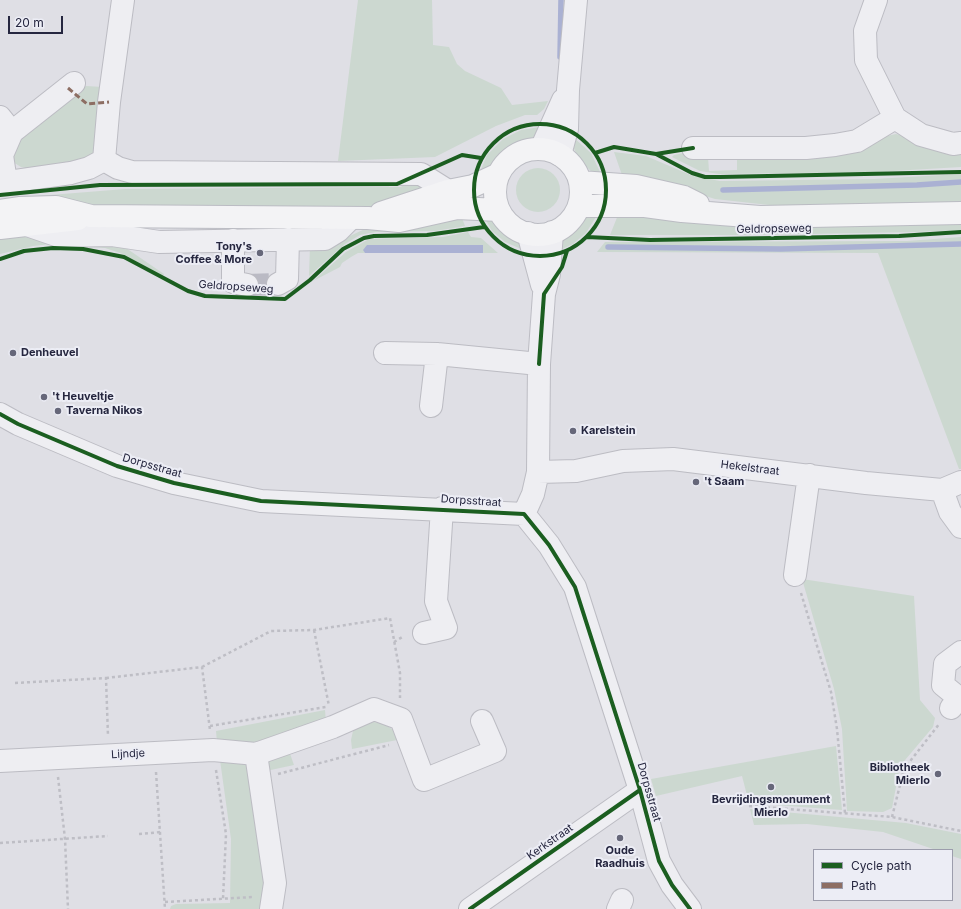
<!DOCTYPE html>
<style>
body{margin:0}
#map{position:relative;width:961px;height:909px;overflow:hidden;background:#dfdfe5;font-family:Inter,sans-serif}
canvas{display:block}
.legend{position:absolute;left:813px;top:849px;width:140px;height:52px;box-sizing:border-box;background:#ecedf5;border:1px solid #9c9dac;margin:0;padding:5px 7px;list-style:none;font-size:12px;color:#25263f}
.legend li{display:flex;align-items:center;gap:8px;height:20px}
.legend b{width:20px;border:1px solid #9c9dac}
.scale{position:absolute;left:8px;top:16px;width:55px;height:18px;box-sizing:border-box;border:2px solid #25263f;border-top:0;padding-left:5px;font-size:12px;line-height:14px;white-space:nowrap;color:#25263f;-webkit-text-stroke:3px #ecedf5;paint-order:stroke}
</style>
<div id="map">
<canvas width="961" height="909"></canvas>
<ul class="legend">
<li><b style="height:5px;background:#1b5e20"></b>Cycle path</li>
<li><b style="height:5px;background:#8d6e63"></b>Path</li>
</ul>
<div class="scale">20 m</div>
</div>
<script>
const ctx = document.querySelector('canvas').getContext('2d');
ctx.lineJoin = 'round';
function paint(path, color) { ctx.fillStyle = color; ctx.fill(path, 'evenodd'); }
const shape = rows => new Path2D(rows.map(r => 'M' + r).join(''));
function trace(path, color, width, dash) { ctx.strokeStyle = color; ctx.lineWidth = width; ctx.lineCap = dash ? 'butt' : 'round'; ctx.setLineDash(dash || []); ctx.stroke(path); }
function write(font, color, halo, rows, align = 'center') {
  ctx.font = font + ' Inter,sans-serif'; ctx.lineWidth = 4; ctx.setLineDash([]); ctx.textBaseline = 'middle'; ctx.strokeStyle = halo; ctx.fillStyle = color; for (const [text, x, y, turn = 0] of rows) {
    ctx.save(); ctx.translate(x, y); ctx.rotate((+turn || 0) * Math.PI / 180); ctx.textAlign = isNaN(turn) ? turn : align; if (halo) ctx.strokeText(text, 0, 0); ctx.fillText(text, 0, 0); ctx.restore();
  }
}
const green = shape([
 [358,0,432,0,433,45,449,47,457,64,465,71,501,88,512,105,548,101,544,109,537,115,525,115,496,126,435,157,338,161],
 [86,86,103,87,98,137,93,156,86,162,30,169,21,167,13,162,12,144,20,133],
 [540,127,541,129,535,136,516,146,497,164,479,174,487,155,503,139,521,130],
 [896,134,961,153,961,167,876,172,719,174,700,171,672,157,674,155,688,152,708,157,709,171,737,170,737,156,860,147,887,136],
 [573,137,591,153,601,174,593,173,579,160,572,144],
 [614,152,646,156,693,176,720,181,874,179,961,174,961,204,787,207,715,199,661,182,623,178],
 '516 190a22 22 0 1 1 44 0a22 22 0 1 1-44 0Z',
 [417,180,434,188,397,201,368,208,0,205,0,199,125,189,400,187],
 [620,210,961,222,961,230,915,232,755,235,610,235],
 [599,212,586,233,573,244,560,250,558,243,563,235,588,214],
 [460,213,465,226,435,231,376,232,360,235,345,244,309,276,310,245,333,244,369,227],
 [482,213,496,217,512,231,519,237,526,251,505,242,492,231],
 [468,232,471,237,481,238,498,253,483,253,482,245,364,251,365,253,358,253,351,257,342,263,340,267,313,281,346,252,369,239,443,237],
 [0,233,31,238,123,246,164,274,163,276,123,254,105,248,51,244,33,246,0,254],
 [961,237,961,469,959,469,878,253,597,252,605,242,907,241],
 [802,579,914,596,920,700,935,718,933,727,900,766,892,808,883,812,847,811,842,729,834,689],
 [325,710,326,722,263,743,217,742,216,731],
 [374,722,385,724,393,730,397,740,352,749,351,740,353,731,360,724],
 [836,746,842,810,749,803,742,776,656,796,651,779],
 [288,748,294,765,266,771,266,755],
 [220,760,247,762,267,883,261,909,170,909,171,906,176,904,230,903,231,839],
 [750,809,906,823,961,834,961,859,952,856,952,850,936,850,883,832,807,824,754,825]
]);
const water = shape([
 [367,245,483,245,483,253,365,253,363,250]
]);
const stream = shape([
 [560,57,561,0],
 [723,190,917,185,961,182],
 [608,247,781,249,961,244]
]);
const minorTunnel = shape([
 [247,285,278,284]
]);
const path = shape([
 [801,593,831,692,837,729,845,813],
 [314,630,329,706],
 [394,642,404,636],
 [202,667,271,631,314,630,390,618,400,673,400,698],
 [106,678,202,667,210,730],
 [15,683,106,678,108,736],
 [210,726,326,707],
 [216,770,226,834,223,899],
 [156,772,165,909],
 [278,774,389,745],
 [58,777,65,839,68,909],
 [749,806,892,817,961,831],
 [892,817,904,769,940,723],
 [139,834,161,832],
 [0,843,108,836],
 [165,902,253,897]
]);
const minor = shape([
 [876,0,865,31,866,60,895,118,921,135,953,144,961,143],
 [0,117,12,132],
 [693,148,806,148,835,145,857,141,895,118],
 [541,149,563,100],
 [560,155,567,129,568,90,576,0],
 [104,160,118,168,132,172,421,174,448,191],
 [104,160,109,102,123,0],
 [6,182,2,155,12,132,74,83],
 [0,183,71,173,89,168,104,160],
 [27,225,59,236,112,235,159,242,325,239,338,231,351,218],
 [528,233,542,285],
 [233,240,233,282,247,285],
 [278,284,287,279,288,239],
 [385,353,437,354,539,364],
 [431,406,437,354],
 [0,414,18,424,117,466,174,483,261,501,524,514,549,545,575,587,640,790,659,861,672,885,690,909],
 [538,472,576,471,623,461,673,459,866,483,942,490,961,482],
 [942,490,950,512,961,527],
 [524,514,533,494,538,472,539,364,544,294,549,274,552,232],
 [795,575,809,475],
 [424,633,446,628,436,601,442,508],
 [951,708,959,698,943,685,945,664,961,652],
 [256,754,275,883,271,909],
 [0,761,213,750,256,754,333,727,374,709,401,719,424,780,495,751,482,721],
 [470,909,640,790],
 [618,909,622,900]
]);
const major = shape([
 '495 192a43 43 0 1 1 86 0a43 43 0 1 1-86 0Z',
 [580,182,636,186,684,197,698,204],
 [579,206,645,206,682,211,760,217,961,213],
 [0,211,19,208,56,207,91,216,368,218,399,221,457,208,499,210],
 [381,213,448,191,473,186,499,174],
 [0,228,78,219]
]);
const quiet = shape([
 [68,88,87,104,109,102]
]);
const cycleway = shape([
 '474 190a66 66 0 1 1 132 0a66 66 0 1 1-132 0Z',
 [595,153,614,147,656,154,693,148],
 [656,154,692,173,705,177,720,177,961,172],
 [0,195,100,185,397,184,462,155,481,158],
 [587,237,650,240,899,236,961,232],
 [0,259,24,251,53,248,83,249,124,257,188,291,205,296,285,299,310,280,343,249,364,238,374,236,427,235,484,227],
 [539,364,544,294,562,267,567,251],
 [0,414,18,424,117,466,174,483,261,501,524,514,549,545,575,587,640,790,659,861,672,885,690,909],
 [470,909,640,790]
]);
const markers = [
 [260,253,4,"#666779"],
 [13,353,4,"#666779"],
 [44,397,4,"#666779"],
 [58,411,4,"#666779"],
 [573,431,4,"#666779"],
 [696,482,4,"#666779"],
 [938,774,4,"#666779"],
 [771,787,4,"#666779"],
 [620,838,4,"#666779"]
];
const streetNames = [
 ["Geldropseweg",774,229,-1],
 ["Geldropseweg",236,287,4],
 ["Dorpsstraat",152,466,16],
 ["Hekelstraat",750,468,7],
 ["Dorpsstraat",471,501,4],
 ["Lijndje",128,754,-3],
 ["Dorpsstraat",649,792,74],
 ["Kerkstraat",550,842,-35]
];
const poiNames = [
 ["Tony's",252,247,"right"],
 ["Coffee & More",252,260,"right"],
 ["Denheuvel",21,353],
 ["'t Heuveltje",52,397],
 ["Taverna Nikos",66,411],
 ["Karelstein",581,431],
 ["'t Saam",704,482],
 ["Bibliotheek",930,768,"right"],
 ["Mierlo",930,781,"right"],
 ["Bevrijdingsmonument",771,800,"center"],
 ["Mierlo",771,813,"center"],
 ["Oude",620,851,"center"],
 ["Raadhuis",620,864,"center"]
];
paint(green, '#ccd8d0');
paint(water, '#aab1d3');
trace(stream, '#aab1d3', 5.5);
trace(minorTunnel, '#babac4', 22, [22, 11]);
trace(minor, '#bcbcc3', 24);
trace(major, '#bbbcc3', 24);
trace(path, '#bebec5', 2.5, [3, 3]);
trace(minor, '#eeeef2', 22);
trace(major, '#f3f3f5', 22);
trace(quiet, '#8d6e63', 3, [6, 3]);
trace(cycleway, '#1b5e20', 4);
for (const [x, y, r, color] of markers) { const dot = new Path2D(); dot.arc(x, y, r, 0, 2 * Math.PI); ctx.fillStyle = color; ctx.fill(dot); trace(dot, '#ecedf5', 1.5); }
write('11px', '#25263f', '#ecedf5', streetNames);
write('bold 11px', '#25263f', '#ecedf5', poiNames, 'left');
</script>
